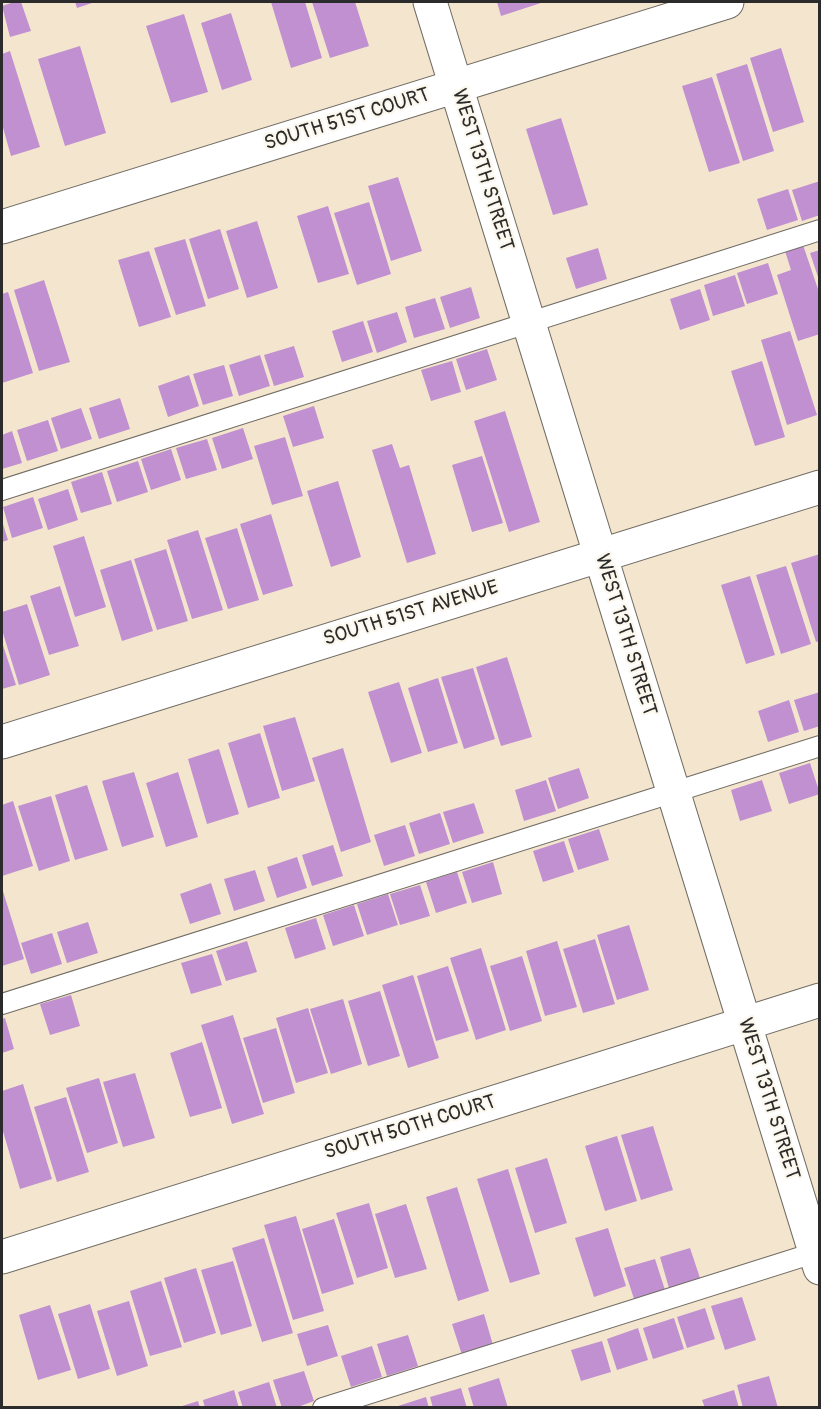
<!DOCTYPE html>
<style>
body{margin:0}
#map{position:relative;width:821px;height:1409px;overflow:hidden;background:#f4e6ce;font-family:Pangolin,sans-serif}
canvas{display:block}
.frame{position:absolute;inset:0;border:3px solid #2b2b2b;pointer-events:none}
</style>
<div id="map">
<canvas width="821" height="1409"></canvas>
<div class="frame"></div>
</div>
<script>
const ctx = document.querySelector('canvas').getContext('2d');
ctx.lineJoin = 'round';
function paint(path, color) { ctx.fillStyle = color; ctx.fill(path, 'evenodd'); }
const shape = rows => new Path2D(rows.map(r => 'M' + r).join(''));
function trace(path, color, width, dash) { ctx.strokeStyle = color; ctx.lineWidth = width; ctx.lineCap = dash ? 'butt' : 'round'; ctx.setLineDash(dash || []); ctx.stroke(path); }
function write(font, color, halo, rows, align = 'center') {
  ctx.font = font + ' Pangolin,sans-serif'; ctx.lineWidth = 4.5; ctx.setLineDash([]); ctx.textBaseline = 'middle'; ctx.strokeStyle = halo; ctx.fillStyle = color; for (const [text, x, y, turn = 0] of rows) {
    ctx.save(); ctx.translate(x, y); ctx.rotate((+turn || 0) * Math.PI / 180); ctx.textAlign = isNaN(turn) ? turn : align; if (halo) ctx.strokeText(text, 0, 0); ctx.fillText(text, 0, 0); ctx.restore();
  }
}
const building = shape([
 [14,2,21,2,31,31,10,37,2,6],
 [75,2,95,2,77,8],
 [271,2,305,2,322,58,291,68],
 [312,2,355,2,369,46,330,58],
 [497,2,544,2,501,16],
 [231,13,252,80,222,90,201,23],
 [184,14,208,92,171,103,146,26],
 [80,46,106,133,65,146,38,59],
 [781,48,804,122,773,132,750,58],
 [10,51,40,147,11,156,2,124,2,54],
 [747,64,774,151,743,161,716,74],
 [712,77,740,163,709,172,682,86],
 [561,118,588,205,553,215,526,129],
 [398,177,422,251,391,261,368,186],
 [820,181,820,215,802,221,792,190],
 [788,189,798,220,767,230,757,199],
 [369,202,391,274,357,285,334,213],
 [328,206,349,274,318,283,297,216],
 [257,221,278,288,247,298,226,231],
 [220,229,239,289,208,299,189,239],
 [185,239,206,306,176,315,154,248],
 [803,245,820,295,820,334,798,341,777,275,791,270,785,251],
 [598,248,607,279,576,289,566,258],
 [820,250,820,280,819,280,810,253],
 [149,251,171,317,139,327,118,260],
 [768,263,778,294,747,304,737,273],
 [735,275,745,306,713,316,704,285],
 [44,280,70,362,39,371,14,290],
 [471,287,480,318,450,328,440,297],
 [700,289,710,320,680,330,670,299],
 [8,292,33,373,2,383,2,294],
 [435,298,445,329,414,338,405,307],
 [397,312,407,342,377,353,367,321],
 [363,321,373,352,342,362,332,331],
 [790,331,817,415,787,425,761,340],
 [294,346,304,377,274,386,264,355],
 [487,349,497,380,466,390,456,359],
 [260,355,270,386,239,396,229,365],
 [452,361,461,392,431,401,421,370],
 [762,361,785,437,755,446,731,371],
 [224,365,233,396,203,405,193,374],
 [189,375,199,406,168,417,158,386],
 [120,398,130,429,99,439,89,408],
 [314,406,324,438,293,447,283,416],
 [81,408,92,439,61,449,51,418],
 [505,411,540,522,509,532,474,421],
 [48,420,58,451,27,461,17,430],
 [243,428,253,459,222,469,212,438],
 [12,431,22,463,2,469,2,435],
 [285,437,303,496,272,505,254,446],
 [207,439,217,470,186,479,176,448],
 [392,444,400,468,409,465,436,554,407,563,372,450],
 [171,449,181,480,151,490,141,459],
 [482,456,503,523,472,532,452,465],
 [138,461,148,492,117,502,107,471],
 [102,472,112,504,81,513,71,482],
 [338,481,361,557,331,567,307,491],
 [68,489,78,520,48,530,38,499],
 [33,497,43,528,12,538,3,507],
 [271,514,293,586,263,595,240,524],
 [2,521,8,540,2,542],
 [237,528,259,600,228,609,205,538],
 [198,530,223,610,192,619,167,540],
 [84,536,106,607,75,617,53,546],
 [166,549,188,621,157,630,134,559],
 [820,554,820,641,816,642,791,563],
 [131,560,153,631,122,641,100,570],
 [786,566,811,644,781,654,756,575],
 [750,576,775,655,746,664,721,585],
 [60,586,79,646,49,655,30,596],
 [27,604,50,675,19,685,2,630,2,612],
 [2,642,16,685,2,689],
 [507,657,532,737,501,746,476,667],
 [473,668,495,739,464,749,441,677],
 [438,678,458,743,428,752,408,688],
 [399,682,422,753,391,763,368,692],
 [820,692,820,726,804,731,794,700],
 [789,700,799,732,768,742,758,711],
 [295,717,315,781,282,791,263,726],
 [260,733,280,798,248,808,228,743],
 [343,748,371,842,341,852,312,758],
 [219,749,239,814,207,824,188,759],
 [810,763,820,794,789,804,779,773],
 [579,768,589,798,558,809,548,778],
 [134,772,154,837,122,847,102,781],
 [178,772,198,837,166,847,146,783],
 [546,780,556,811,524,821,515,790],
 [762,780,772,811,740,821,731,790],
 [87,785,108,850,75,860,55,795],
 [51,796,70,861,39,871,18,806],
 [13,801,33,866,2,876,2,805],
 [474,803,484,833,453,843,443,812],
 [440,813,450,844,419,854,409,823],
 [405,825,415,856,384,866,374,835],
 [599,829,609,860,578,870,568,839],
 [564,841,574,872,543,882,533,851],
 [333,845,343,876,312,886,302,855],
 [297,857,307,888,277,898,267,867],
 [493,862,502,894,472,903,462,872],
 [255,870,265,901,234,911,224,879],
 [457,872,467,903,436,913,426,882],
 [211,883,221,914,190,924,180,894],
 [420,885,430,916,400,925,390,894],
 [2,888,24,959,2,966],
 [388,894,398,925,367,935,357,904],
 [354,905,364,936,333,946,323,915],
 [316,918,326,949,295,959,285,928],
 [88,922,98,953,67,963,57,932],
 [629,925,649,990,617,1000,597,935],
 [52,933,62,964,31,974,21,943],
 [595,939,615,1004,583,1013,563,949],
 [247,941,257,972,226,981,216,951],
 [557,941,577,1007,545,1016,526,951],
 [481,948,506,1030,476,1040,450,958],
 [212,954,222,985,191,994,181,963],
 [522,956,542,1021,510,1031,490,966],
 [448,966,469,1031,436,1041,417,976],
 [413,975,439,1058,408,1068,382,985],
 [380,991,400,1056,368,1066,348,1001],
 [71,995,80,1026,50,1035,40,1004],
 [343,999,362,1064,331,1074,310,1009],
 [308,1008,328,1073,296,1083,276,1018],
 [233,1015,264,1114,232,1124,201,1025],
 [5,1018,14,1049,2,1053,2,1019],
 [276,1028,295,1093,263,1103,243,1038],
 [202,1042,222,1108,190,1117,170,1053],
 [135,1073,155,1138,123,1147,103,1082],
 [99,1078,118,1143,87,1153,66,1088],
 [23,1084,52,1179,20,1189,2,1128,2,1091],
 [66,1097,89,1172,57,1182,34,1107],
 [653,1126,673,1190,641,1200,621,1135],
 [617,1136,637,1201,605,1211,585,1146],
 [547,1158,567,1223,535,1233,515,1168],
 [508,1169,540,1274,510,1283,477,1179],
 [457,1187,489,1291,458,1301,426,1197],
 [369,1203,388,1268,357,1278,336,1213],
 [406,1204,427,1269,395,1278,375,1214],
 [296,1216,324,1311,293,1320,264,1225],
 [334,1219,354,1284,322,1294,302,1229],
 [608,1228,626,1286,594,1297,575,1238],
 [264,1238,293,1333,262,1342,232,1248],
 [690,1248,700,1278,669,1288,660,1257],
 [655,1259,665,1290,634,1299,624,1268],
 [233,1261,252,1326,221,1335,201,1270],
 [196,1268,216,1333,184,1343,164,1278],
 [161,1281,182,1347,150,1356,130,1291],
 [742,1297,756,1340,725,1350,711,1306],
 [129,1301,148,1366,117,1376,97,1311],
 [90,1304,110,1369,78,1379,58,1314],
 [50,1305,71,1370,38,1380,19,1315],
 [705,1308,715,1339,687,1348,677,1317],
 [484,1314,493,1345,462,1355,452,1324],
 [674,1318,684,1349,653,1359,643,1328],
 [328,1325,338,1356,307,1366,297,1334],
 [638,1328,648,1360,617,1370,607,1339],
 [408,1335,418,1366,387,1376,377,1344],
 [602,1341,611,1372,581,1381,571,1350],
 [372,1346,382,1377,351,1387,341,1356],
 [304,1371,314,1401,295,1408,282,1408,273,1380],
 [769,1376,778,1408,743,1408,737,1385],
 [499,1378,508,1408,474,1408,468,1388],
 [269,1382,277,1408,243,1408,238,1392],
 [461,1388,467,1408,433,1408,430,1397],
 [234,1390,239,1408,205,1408,203,1400],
 [734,1390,739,1408,705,1408,702,1400],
 [426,1397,429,1408,395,1408,395,1407],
 [198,1401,200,1408,179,1408,179,1407]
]);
const service = shape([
 [2,490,820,230],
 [2,1004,820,746],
 [323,1408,820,1251]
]);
const minor = shape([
 [430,2,820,1268],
 [2,227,727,2],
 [2,742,820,487],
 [2,1257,820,1000]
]);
const streetNames = [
 ["SOUTH 51ST COURT",347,120,-17],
 ["WEST 13TH STREET",482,170,73],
 ["SOUTH 51ST AVENUE",411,614,-17],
 ["WEST 13TH STREET",625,635,73],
 ["WEST 13TH STREET",768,1099,73],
 ["SOUTH 50TH COURT",410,1128,-17]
];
paint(building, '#c090d1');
trace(service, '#716c64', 22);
trace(minor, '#716c64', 35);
trace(service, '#fff', 20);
trace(minor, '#fff', 33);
write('20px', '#2b2b2b', '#fbf7ec', streetNames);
</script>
